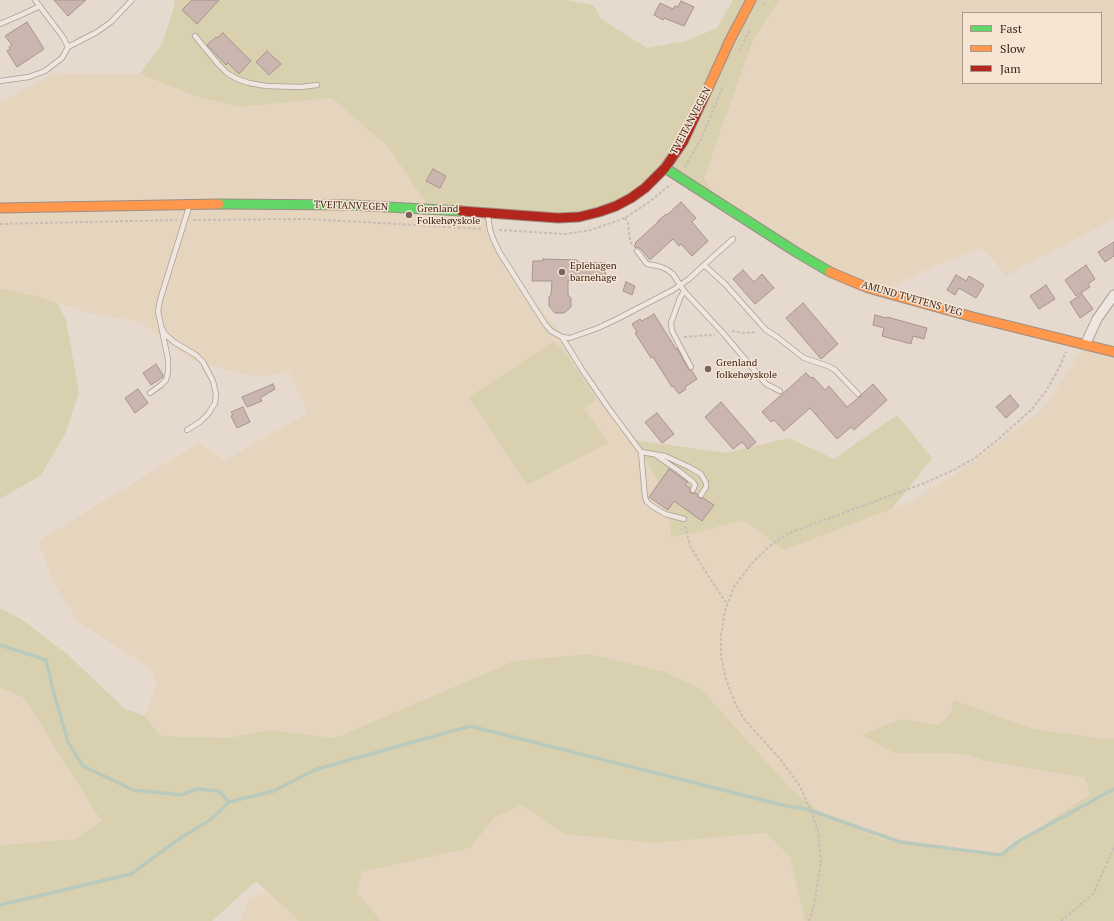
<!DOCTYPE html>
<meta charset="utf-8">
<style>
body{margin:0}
#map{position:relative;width:1114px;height:921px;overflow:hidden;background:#e6d9ce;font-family:"PT Serif",serif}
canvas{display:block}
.legend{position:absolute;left:962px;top:12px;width:140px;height:72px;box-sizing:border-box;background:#f7e5d3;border:1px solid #ac988b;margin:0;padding:5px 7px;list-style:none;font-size:12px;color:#3b251e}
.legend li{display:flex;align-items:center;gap:8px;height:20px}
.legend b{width:20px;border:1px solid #ac988b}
</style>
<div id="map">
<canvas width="1114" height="921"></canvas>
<ul class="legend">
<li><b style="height:5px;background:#63d668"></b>Fast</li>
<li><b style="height:5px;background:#ff974d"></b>Slow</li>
<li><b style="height:5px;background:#b3261e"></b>Jam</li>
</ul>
</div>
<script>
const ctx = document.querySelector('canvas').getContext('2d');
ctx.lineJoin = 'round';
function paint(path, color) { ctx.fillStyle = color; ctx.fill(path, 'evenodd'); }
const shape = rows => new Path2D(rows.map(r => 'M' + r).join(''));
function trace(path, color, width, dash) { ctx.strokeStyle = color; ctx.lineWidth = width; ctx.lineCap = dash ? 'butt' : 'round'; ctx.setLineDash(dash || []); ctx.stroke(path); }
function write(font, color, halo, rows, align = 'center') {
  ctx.font = font + ' "PT Serif",serif'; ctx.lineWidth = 3; ctx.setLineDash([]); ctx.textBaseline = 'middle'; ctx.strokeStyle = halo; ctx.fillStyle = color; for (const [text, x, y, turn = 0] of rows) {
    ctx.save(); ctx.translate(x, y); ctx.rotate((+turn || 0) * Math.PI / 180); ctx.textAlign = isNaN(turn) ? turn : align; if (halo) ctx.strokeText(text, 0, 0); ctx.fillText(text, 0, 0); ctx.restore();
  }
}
const farmland = shape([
 [779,0,1114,0,1114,219,1006,276,983,248,939,264,877,294,721,209,704,178,753,40],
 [963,13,1101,13,1101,83,963,83],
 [55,73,140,74,198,97,240,107,332,98,389,148,429,208,487,213,510,273,562,334,634,440,668,499,671,536,703,531,743,520,784,550,911,502,964,468,1042,410,1089,339,1114,345,1114,739,1106,739,1033,729,954,700,951,712,939,725,901,719,894,753,964,754,982,760,1084,778,1090,794,1004,851,996,855,884,840,829,818,793,791,701,689,514,661,335,738,269,730,228,738,161,736,145,716,156,686,152,669,78,622,53,582,38,541,199,443,224,461,308,413,289,372,256,377,191,360,140,322,90,313,39,297,0,288,0,101,3,100],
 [0,688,24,698,101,822,76,839,0,845],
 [522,805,564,834,653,843,766,833,790,857,805,921,381,921,357,892,362,872,470,848,494,818],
 [267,892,299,921,240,921,249,899]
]);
const green = shape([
 [173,0,566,0,594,5,601,19,647,48,686,41,717,28,733,0,779,0,753,40,704,178,715,198,666,164,630,196,568,217,429,208,389,148,332,98,240,107,198,97,140,74,162,44,175,4],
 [0,288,39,297,57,303,66,320,79,392,65,434,41,475,0,499],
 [553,342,560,347,568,356,597,400,584,408,608,443,527,485,469,397],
 [897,415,932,458,892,509,784,550,743,520,703,531,671,537,668,499,634,440,726,453,789,438,834,459],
 [0,608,21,619,68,655,125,709,145,716,161,736,228,738,269,730,335,738,514,661,589,654,665,672,701,689,793,791,829,818,884,840,996,855,1004,851,1090,794,1084,778,982,760,964,754,894,753,862,735,901,719,939,725,951,712,954,700,1033,729,1106,739,1114,739,1114,921,805,921,790,857,766,833,653,843,564,834,522,805,494,818,470,848,362,872,357,892,381,921,299,921,256,881,212,921,0,921,0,845,76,839,101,821,24,698,0,688]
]);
const stream = shape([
 [0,645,46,660,52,686,68,742,83,766,133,790,181,795,197,789,219,791,229,802],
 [0,905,131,874,182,837,210,820,229,802,274,791,314,770,470,726,786,806,806,809,900,842,1001,855,1019,841,1114,789]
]);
const building = shape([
 [54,0,86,0,68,16,54,0],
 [192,0,219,0,197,24,182,10,192,0],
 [681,1,694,7,684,26,664,18,663,20,654,15,660,3,673,9,675,6,678,7,681,1],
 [27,22,44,49,17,67,7,51,10,49,9,47,12,45,5,36,27,22],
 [223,33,251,61,239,74,228,63,226,65,207,45,216,37,217,38,223,33],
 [267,51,281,64,269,75,256,62,267,51],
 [433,169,446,176,440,188,426,181,433,169],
 [681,202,696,218,692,222,708,241,692,256,681,244,679,246,673,239,650,260,640,248,636,248,634,246,636,244,635,243,658,222,658,221,666,214,667,215,681,202],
 [1114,242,1114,256,1105,262,1098,252,1114,242],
 [543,259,577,260,577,262,606,263,605,278,587,277,587,278,576,278,576,281,568,281,568,295,571,298,571,307,564,313,555,313,549,306,549,297,551,295,552,281,532,281,533,261,543,261,543,259],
 [1086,265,1095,279,1088,284,1090,287,1076,296,1065,280,1086,265],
 [743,270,754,282,762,274,774,288,755,304,733,279,743,270],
 [956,275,966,281,969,276,984,285,976,298,959,288,955,295,947,290,956,275],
 [626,282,635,286,632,295,623,291,626,282],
 [1046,285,1055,299,1039,309,1030,296,1046,285],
 [1082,294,1093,309,1080,318,1070,302,1082,294],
 [803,303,838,344,821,359,786,318,803,303],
 [654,314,676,349,677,348,688,369,692,371,697,379,685,387,686,389,679,394,673,386,672,387,653,357,651,358,635,333,637,332,632,324,640,319,642,321,654,314],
 [875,315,886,318,887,317,927,328,924,339,913,336,911,344,882,336,884,328,873,325,875,315],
 [156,364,163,375,163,377,151,385,143,373,156,364],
 [806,373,811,378,813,377,825,390,829,386,847,407,858,398,860,397,862,394,873,384,887,400,854,430,851,427,837,439,810,408,784,431,774,420,771,422,762,412,806,373],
 [273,384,275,389,260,398,262,401,247,407,242,397,273,384],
 [138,389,148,403,135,413,125,398,138,389],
 [1010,395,1019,406,1006,418,996,407,1010,395],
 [721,402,756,442,748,449,742,442,733,449,705,417,721,402],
 [243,407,250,422,237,428,231,416,233,415,231,412,243,407],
 [657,413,674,434,662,443,645,422,657,413],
 [669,469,688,482,685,485,690,488,690,493,693,494,696,493,697,494,699,498,703,498,714,505,702,521,674,501,668,510,649,497,669,469]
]);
const path = shape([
 [763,5,766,0],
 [739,51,750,30],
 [685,167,701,139,723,86],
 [625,218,628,223,630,241,633,246],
 [193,220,306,219,398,224,482,229],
 [0,224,177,220],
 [499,230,566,234,591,230,625,218,649,202,671,184],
 [732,331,744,333,757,332],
 [684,337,710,335,715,336],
 [685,526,690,546,709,577,727,604],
 [809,921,814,905,821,862,818,831,808,804,799,785,781,760,744,719,735,703,726,679,721,657,721,635,725,611,734,587,752,563,772,544,789,533,922,484,954,470,975,458,1001,437,1032,409,1046,391,1059,368,1066,352],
 [1061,921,1093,894,1114,848]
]);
const lane = shape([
 [0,24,21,15,40,6],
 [195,36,219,65,227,73,237,79,249,83,266,86,301,87,317,85],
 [68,47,97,32,111,22,132,0],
 [0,81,29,77,45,71,62,58,68,47,63,37,35,0],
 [488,216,490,230,494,241,500,253,545,324,551,331,562,337,570,338,598,328,617,319,673,290,689,279,704,265,725,284,766,330,777,337,804,358,828,366,835,370,858,394],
 [637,251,647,264,658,266,666,269,673,274,684,291,723,333,766,384,780,391],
 [704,265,733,239],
 [684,291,680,298,671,323,672,331,691,367],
 [163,330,165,334,174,342,196,355,203,362,213,381,216,394,215,403,208,414,200,422,187,430],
 [562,337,583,371,607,406,641,452,645,497,647,502,652,506,665,514,684,519],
 [150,393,161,385,166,380,168,372,168,359,158,311,160,300,189,207],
 [641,452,665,456,689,467,701,474,706,483,706,487,701,495],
 [657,456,679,471,693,482,695,485,693,490]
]);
const street = shape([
 [1085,345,1097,319,1114,295]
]);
const fast = shape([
 [665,168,796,252,830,272],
 [219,204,351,205,461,211]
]);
const slow = shape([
 [705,95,730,40,751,0],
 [0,208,219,204],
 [830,272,868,288,973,317,1114,352]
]);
const jam = shape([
 [461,211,558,218,579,217,599,212,616,206,631,198,645,188,665,168,683,142,705,95]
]);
const markers = [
 [409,215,4,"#77645c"],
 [562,272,4,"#77645c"],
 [708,369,4,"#77645c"]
];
const streetNames = [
 ["TVEITANVEGEN",691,121,-62],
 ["TVEITANVEGEN",351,206,2],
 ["AMUND TVETENS VEG",912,299,16]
];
const poiNames = [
 ["Grenland",417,209],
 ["Folkehøyskole",417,221],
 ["Eplehagen",570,266],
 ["barnehage",570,278],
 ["Grenland",716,363],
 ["folkehøyskole",716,375]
];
paint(farmland, '#e6d5be');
paint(green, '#d9d0b0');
trace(stream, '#b9cabc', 3.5);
paint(building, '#cab6af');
trace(building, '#a7948d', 1);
trace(lane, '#ab9f97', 6);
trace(street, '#ab9f97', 11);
trace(fast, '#9b8e86', 11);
trace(slow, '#9b8e86', 11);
trace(jam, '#9b8e86', 11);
trace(path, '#c7bdb6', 2, [3, 2]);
trace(lane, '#eee6df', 4.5);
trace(street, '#eee6df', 9);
trace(fast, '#63d668', 9);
trace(slow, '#ff974d', 9);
trace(jam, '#b3261e', 9);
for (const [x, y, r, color] of markers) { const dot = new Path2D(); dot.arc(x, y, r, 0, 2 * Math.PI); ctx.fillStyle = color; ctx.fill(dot); trace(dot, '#f7e5d3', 1.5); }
write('10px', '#3b251e', '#f7e5d3', streetNames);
write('10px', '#3b251e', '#f7e5d3', poiNames, 'left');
</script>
